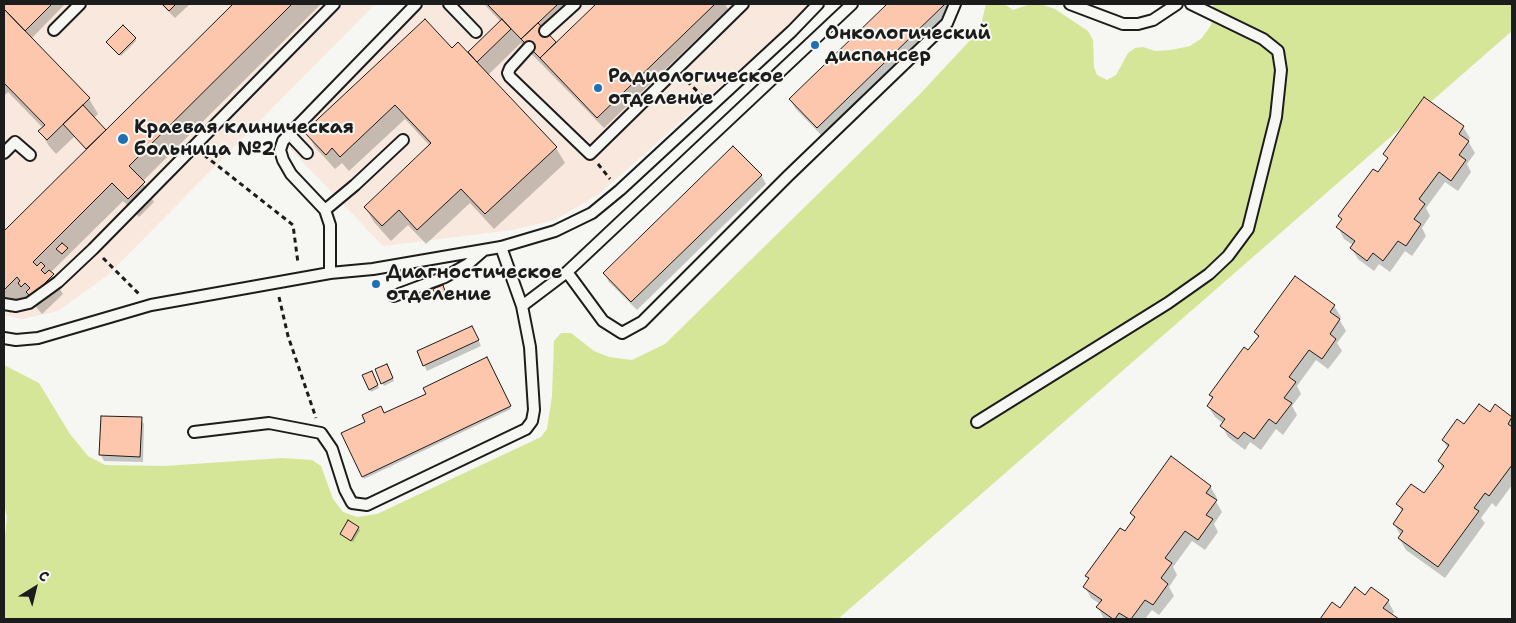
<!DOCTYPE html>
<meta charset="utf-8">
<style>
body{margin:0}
#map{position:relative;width:1516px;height:623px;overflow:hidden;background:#f6f6f2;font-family:"Shantell Sans",sans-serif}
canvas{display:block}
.frame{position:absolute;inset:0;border:5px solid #1c1c1c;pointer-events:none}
.north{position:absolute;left:10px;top:563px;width:50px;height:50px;-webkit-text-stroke:4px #f6f6f2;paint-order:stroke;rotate:36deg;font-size:14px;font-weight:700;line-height:20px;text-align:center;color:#1c1c1c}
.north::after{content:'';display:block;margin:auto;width:18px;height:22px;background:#1c1c1c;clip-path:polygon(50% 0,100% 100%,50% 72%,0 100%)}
</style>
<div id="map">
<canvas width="1516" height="623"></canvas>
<div class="frame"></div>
<div class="north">С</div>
</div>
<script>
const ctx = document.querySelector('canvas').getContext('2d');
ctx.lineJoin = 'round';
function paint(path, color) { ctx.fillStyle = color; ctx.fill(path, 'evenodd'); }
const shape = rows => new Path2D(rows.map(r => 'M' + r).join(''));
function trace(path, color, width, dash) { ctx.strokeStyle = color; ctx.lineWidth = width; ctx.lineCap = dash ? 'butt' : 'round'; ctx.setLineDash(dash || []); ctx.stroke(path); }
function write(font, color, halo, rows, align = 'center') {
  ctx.font = font + ' "Shantell Sans",sans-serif'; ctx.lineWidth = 4; ctx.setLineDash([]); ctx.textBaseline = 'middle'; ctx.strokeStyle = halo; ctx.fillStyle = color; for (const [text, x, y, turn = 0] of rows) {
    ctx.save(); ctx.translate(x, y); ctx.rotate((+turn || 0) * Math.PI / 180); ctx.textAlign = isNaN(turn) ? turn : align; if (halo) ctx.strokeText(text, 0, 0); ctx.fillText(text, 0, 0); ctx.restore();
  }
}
const built = shape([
 [4,4,375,4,108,275,58,311,22,319,4,315],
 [410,4,813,4,599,194,555,220,512,230,383,246,277,135]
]);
const green = shape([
 [986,4,1004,4,1013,10,1030,4,1040,4,1055,9,1088,31,1093,40,1094,67,1097,75,1107,80,1116,75,1128,53,1135,48,1143,47,1155,51,1171,50,1190,46,1202,38,1211,25,1214,13,1213,4,1512,4,1512,31,838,619,4,619,4,545,7,517,4,505,4,365,39,383,70,434,88,456,105,465,164,466,282,458,312,460,321,466,333,499,343,512,357,517,377,514,541,437,547,429,552,396,554,341,561,333,571,333,594,351,609,357,632,360,665,344,919,95,976,34,981,25]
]);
const shadow = shape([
 [4,4,65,4,31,39,89,99,98,114,94,118,106,132,234,4,321,4,142,182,154,202,139,217,123,201,50,273,63,294,42,314,27,296,10,313,4,307,4,233,87,150,75,136,56,154,49,146,40,131,43,128,8,92,4,96],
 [161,4,190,4,175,18],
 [484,4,582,4,548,36,556,44,598,4,725,4,728,9,604,128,521,43,488,75,556,148,565,163,494,229,470,203,426,244,408,225,391,241,374,222,365,207,430,146,405,119,349,171,342,163,335,169,315,147,306,132,452,50,468,54,501,22],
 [889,4,953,4,955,7,822,136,795,108,790,99],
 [135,39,136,41,121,56,109,44],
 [1425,99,1463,127,1470,138,1468,141,1475,153,1467,164,1471,172,1458,191,1445,182,1426,208,1430,216,1422,228,1426,236,1412,256,1405,251,1390,272,1379,264,1374,271,1358,259,1351,248,1353,245,1344,239,1338,227,1342,221,1340,216,1378,174,1388,160,1385,154],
 [761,175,766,184,637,310,609,282,604,273],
 [444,289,447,296,439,300,438,297],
 [1334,306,1341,317,1339,319,1346,331,1337,343,1342,351,1328,369,1316,360,1297,386,1301,394,1292,406,1297,415,1283,435,1276,429,1261,450,1250,442,1245,450,1228,437,1222,426,1224,424,1215,417,1208,406,1213,399,1211,395,1249,352,1259,338,1255,332],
 [475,333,481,346,427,371,424,365],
 [487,359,511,409,364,479,343,434,428,394],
 [386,365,394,381,384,386,376,370],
 [371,372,379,388,371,392,364,376],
 [1496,406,1512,418,1512,485,1496,507,1492,503,1481,518,1485,523,1445,578,1406,550,1399,538,1401,536,1394,524,1402,512,1398,504,1424,495,1443,469,1439,461,1448,449,1443,440,1465,426,1490,413],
 [102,417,141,419,144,424,143,462,104,461,101,455],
 [1210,486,1217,498,1215,500,1222,512,1214,524,1218,532,1205,550,1192,541,1173,567,1177,575,1169,587,1174,596,1159,615,1152,610,1145,619,1104,619,1098,607,1100,604,1091,598,1085,587,1089,580,1087,576,1125,533,1135,519,1132,513],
 [348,522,360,530,353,542,341,534],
 [1366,597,1388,601,1394,612,1392,615,1397,619,1322,619,1333,604,1340,609]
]);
const building = shape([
 [4,4,52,4,25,31,4,9,4,4],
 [162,4,176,4,169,11,162,4],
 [233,4,292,4,129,166,145,182,128,199,112,183,33,262,37,266,41,262,45,266,41,270,45,274,49,270,54,274,31,297,26,292,30,288,25,283,21,287,18,283,20,281,17,277,4,290,4,231,233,4],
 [487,4,558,4,521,39,487,4],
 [596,4,715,4,597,118,540,58,596,4],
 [887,4,945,4,817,128,789,99,887,4],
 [4,9,90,98,47,140,38,131,45,125,4,83,4,9],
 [425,19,452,48,458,42,557,147,485,214,461,189,417,230,399,210,382,226,364,207,431,143,395,105,340,157,332,148,326,155,304,132,425,19],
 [502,19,511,29,477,62,468,52,502,19],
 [538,23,556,42,540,58,521,39,538,23],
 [123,25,136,38,119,55,106,42,123,25],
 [1424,97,1464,126,1459,134,1469,141,1459,155,1466,160,1451,181,1439,172,1419,199,1425,204,1414,219,1421,224,1406,246,1398,241,1383,261,1373,253,1367,261,1350,248,1355,241,1336,227,1342,219,1338,216,1373,169,1378,172,1388,158,1383,154,1424,97],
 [83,105,106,130,86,149,63,124,83,105],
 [733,146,762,175,631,302,603,273,733,146],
 [62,243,68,248,62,254,56,249,62,243],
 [1295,276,1335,305,1330,312,1340,319,1330,334,1336,339,1322,359,1309,350,1289,377,1296,382,1284,398,1292,403,1276,424,1269,419,1254,439,1244,432,1238,439,1220,426,1225,419,1207,406,1213,397,1209,395,1244,347,1248,350,1259,336,1254,332,1295,276],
 [443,285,446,294,437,298,433,289,443,285],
 [472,326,479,340,423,366,417,351,472,326],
 [487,357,511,406,362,477,341,433,365,422,362,415,381,406,384,413,426,394,423,388,487,357],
 [387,364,393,378,381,384,375,369,387,364],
 [372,371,378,385,369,390,362,375,372,371],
 [1479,404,1490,412,1495,404,1512,417,1508,424,1512,427,1512,465,1489,496,1485,493,1474,508,1479,511,1438,567,1398,538,1403,531,1393,524,1403,509,1396,504,1411,484,1424,493,1444,466,1438,461,1449,445,1442,440,1457,419,1464,424,1479,404],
 [101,416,142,417,140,457,99,455,101,416],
 [1171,456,1211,486,1206,493,1217,500,1206,515,1213,519,1198,540,1185,531,1165,558,1172,563,1161,578,1168,584,1153,605,1145,600,1131,619,1129,619,1119,613,1115,619,1113,619,1096,607,1102,600,1083,587,1089,578,1085,576,1120,528,1125,531,1135,517,1130,513,1171,456],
 [348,520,359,527,351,541,340,534,348,520],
 [1355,587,1365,595,1371,587,1389,600,1383,608,1399,619,1320,619,1332,602,1340,608,1355,587]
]);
const path = shape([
 [687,81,702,96],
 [204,155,293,225,298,263],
 [598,164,610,179],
 [103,258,139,294],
 [279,297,288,336,316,418]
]);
const lane = shape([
 [449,4,476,32],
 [1070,4,1123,24,1138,24,1153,20,1177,4],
 [54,30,80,4],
 [545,31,575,4],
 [529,47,510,68,508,73,510,77,590,154,743,4],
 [289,134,307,153],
 [4,153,15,142,30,155],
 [325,210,355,185,403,140],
 [567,272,603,321,622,333,642,322,788,176,947,23,955,4],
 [330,273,330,225,325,210,291,174,283,160,280,150,283,141,416,4],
 [394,296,445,277,468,264,484,250],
 [4,304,16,306,29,303,58,282,93,249,334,4],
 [522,306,567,272,852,4],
 [4,338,16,340,38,338,151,305,330,273,373,269,501,247,555,231,592,213,620,190,792,31,818,4],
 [977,422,1168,303,1209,274,1228,256,1248,229,1276,117,1281,70,1278,51,1263,39,1191,4],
 [194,432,269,423,321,433,332,449,345,490,352,503,367,505,526,429,532,421,534,410,530,347,522,306,501,247]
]);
const markers = [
 [815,45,5,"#1f6fb2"],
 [598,88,5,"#1f6fb2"],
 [123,139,6,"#1f6fb2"],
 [376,284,5,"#1f6fb2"]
];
const poiNames = [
 ["Онкологический",825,34],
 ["диспансер",825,56],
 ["Радиологическое",608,77],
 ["отделение",608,99],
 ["Краевая клиническая",134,128],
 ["больница №2",134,150],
 ["Диагностическое",386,273],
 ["отделение",386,295]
];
paint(built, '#f8e8dd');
paint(green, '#d5e699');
paint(shadow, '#0003');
paint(building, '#fcc7ad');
trace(building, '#1c1c1c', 1);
trace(lane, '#1c1c1c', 14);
trace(path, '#1c1c1c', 3, [5, 4]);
trace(lane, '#f6f6f2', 10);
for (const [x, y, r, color] of markers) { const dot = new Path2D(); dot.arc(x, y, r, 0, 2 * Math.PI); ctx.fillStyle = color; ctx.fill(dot); trace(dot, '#f6f6f2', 2); }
write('bold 19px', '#1c1c1c', '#f6f6f2', poiNames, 'left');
</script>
